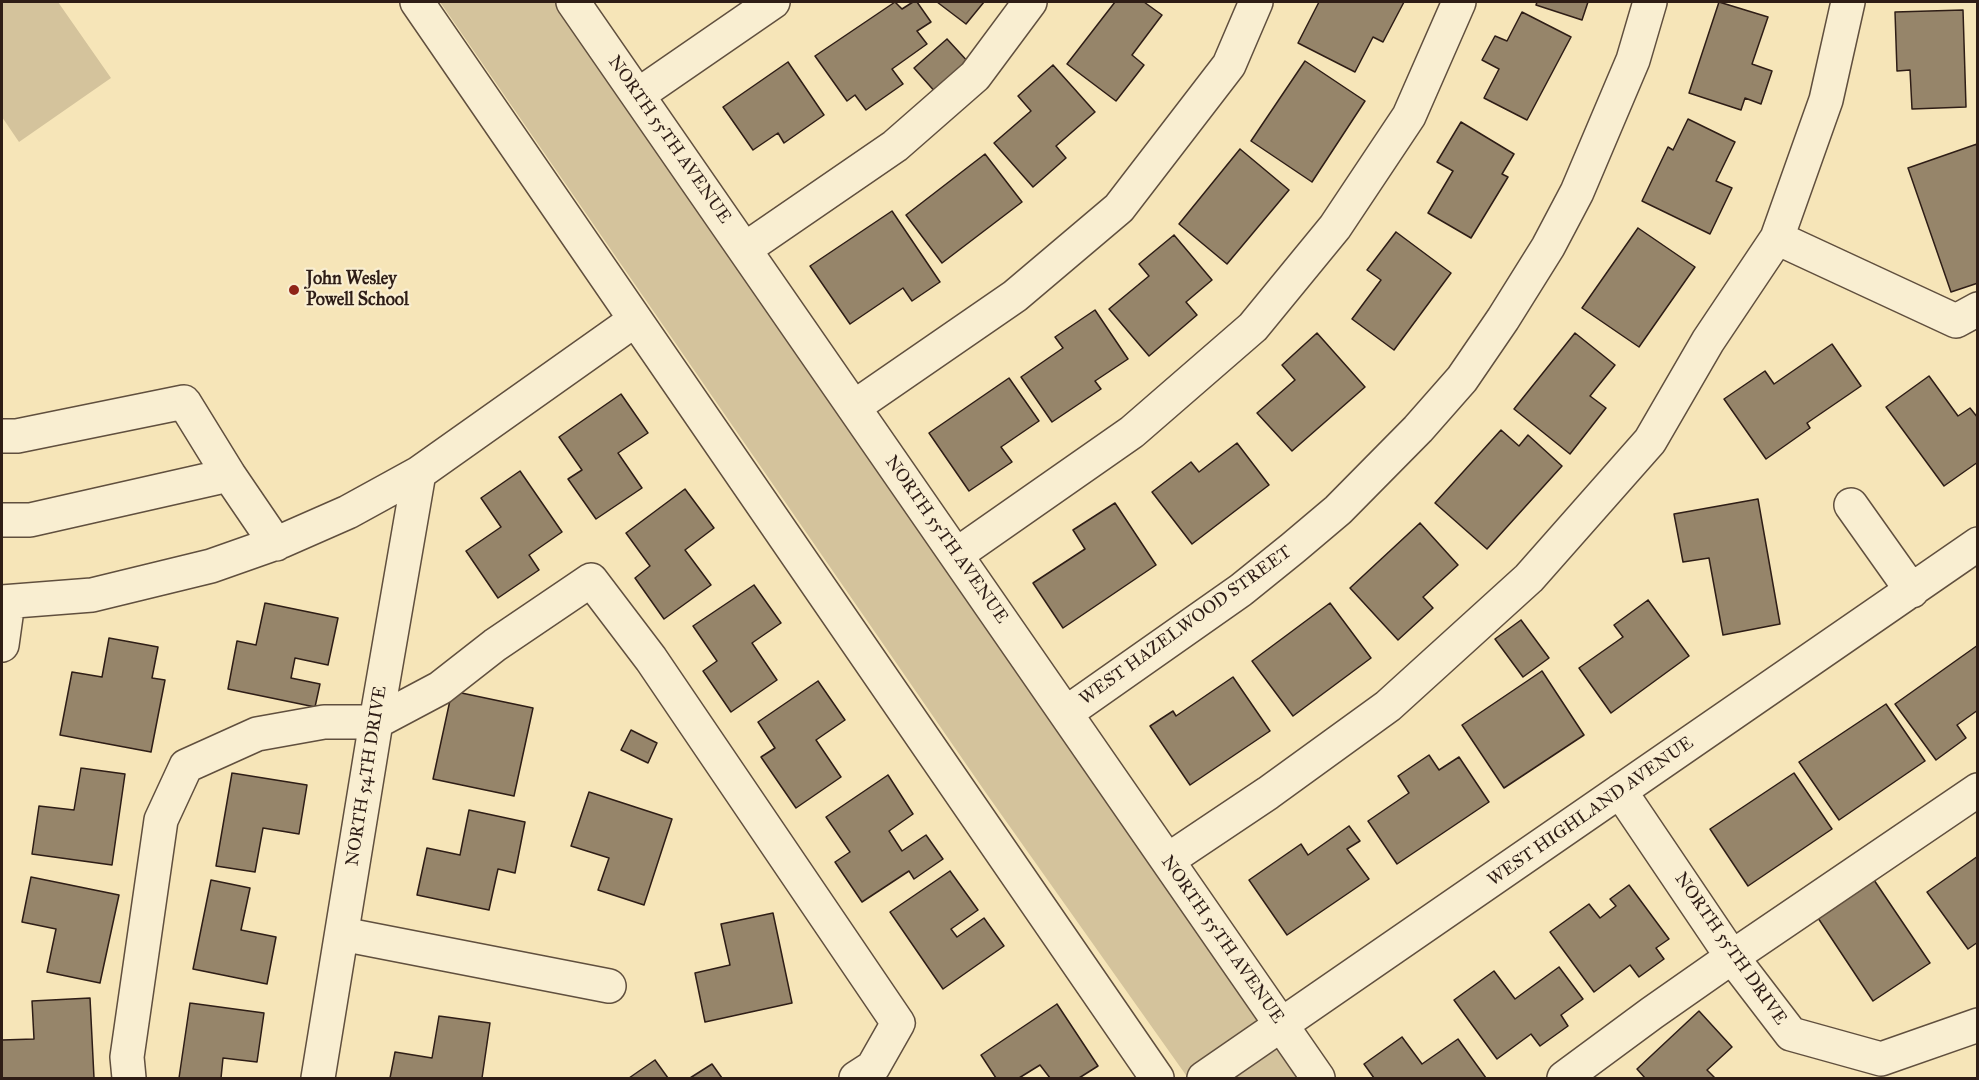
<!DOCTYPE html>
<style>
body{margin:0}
#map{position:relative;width:1979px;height:1080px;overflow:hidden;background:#f6e5b8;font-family:"IM FELL Great Primer",serif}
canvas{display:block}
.frame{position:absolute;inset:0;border:3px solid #2e1d16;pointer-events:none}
</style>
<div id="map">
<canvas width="1979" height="1080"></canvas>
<div class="frame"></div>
</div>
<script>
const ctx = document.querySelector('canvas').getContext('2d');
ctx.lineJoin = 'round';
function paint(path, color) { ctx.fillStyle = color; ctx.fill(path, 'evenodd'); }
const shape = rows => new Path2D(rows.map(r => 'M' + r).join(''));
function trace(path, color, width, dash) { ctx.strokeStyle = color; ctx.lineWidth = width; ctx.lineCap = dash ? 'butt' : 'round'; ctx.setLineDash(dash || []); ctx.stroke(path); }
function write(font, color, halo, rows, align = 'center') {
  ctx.font = font + ' "IM FELL Great Primer",serif'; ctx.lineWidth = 4.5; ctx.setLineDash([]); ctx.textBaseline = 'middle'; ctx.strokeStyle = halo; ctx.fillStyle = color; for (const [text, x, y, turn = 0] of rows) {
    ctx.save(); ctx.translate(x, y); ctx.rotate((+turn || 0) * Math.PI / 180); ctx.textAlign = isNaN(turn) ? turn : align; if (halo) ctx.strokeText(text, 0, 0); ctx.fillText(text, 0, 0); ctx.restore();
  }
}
const green = shape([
 [2,2,58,2,111,78,19,142,2,117],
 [440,2,555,2,1301,1078,1188,1078,986,793]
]);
const building = shape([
 [895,2,902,9,913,2,917,2,931,22,917,31,927,44,892,69,903,84,866,110,855,95,847,101,815,56,895,2],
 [937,2,984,2,966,24,937,2],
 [1115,2,1144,2,1162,15,1132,55,1144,65,1116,101,1067,64,1115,2],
 [1319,2,1404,2,1383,42,1373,37,1355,72,1298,43,1319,2],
 [1537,2,1588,2,1582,20,1536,5,1537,2],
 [1719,2,1768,17,1752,64,1772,71,1761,104,1745,98,1741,110,1689,93,1719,2],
 [1963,10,1966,107,1912,109,1910,70,1897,71,1895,12,1963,10],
 [1522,12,1571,37,1527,120,1484,98,1499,69,1482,60,1495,36,1507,41,1522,12],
 [947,39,970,64,937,94,914,68,947,39],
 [1305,61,1365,101,1312,182,1251,141,1305,61],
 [788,62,824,115,784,143,778,133,753,150,723,107,788,62],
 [1053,65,1095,112,1056,146,1066,158,1033,187,994,143,1031,111,1018,96,1053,65],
 [1688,119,1735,142,1716,181,1732,188,1710,234,1642,201,1668,147,1673,150,1688,119],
 [1461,122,1514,154,1502,174,1508,177,1471,238,1428,213,1453,171,1437,162,1461,122],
 [1977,144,1978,283,1951,292,1908,168,1977,144],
 [1240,149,1289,190,1227,264,1179,224,1240,149],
 [985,154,1022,202,942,263,906,215,985,154],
 [892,211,940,282,912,301,903,288,850,324,810,266,892,211],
 [1638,228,1695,267,1639,347,1582,308,1638,228],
 [1396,232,1451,273,1394,350,1352,319,1381,280,1367,270,1396,232],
 [1174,235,1212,280,1186,302,1197,315,1149,356,1109,309,1149,276,1139,264,1174,235],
 [1095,310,1128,359,1095,381,1101,389,1052,422,1021,377,1063,348,1055,337,1095,310],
 [1317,333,1365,387,1292,451,1257,413,1295,380,1282,365,1317,333],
 [1575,333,1615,365,1590,396,1606,408,1570,454,1514,409,1575,333],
 [1832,344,1861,386,1807,423,1810,428,1766,459,1724,399,1765,371,1774,384,1832,344],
 [1929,376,1958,416,1970,408,1978,418,1978,462,1944,486,1886,407,1929,376],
 [1009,378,1039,421,1001,447,1012,462,969,491,929,433,1009,378],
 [621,394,648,433,618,453,642,488,596,519,568,479,582,470,559,437,621,394],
 [1501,430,1519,446,1528,435,1562,466,1487,549,1435,503,1501,430],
 [1237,443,1269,485,1192,544,1152,492,1191,462,1199,472,1237,443],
 [520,471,562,532,529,555,539,570,498,598,466,551,501,527,481,498,520,471],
 [685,489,714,528,685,550,711,585,664,619,635,578,650,566,626,533,685,489],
 [1758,499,1780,624,1723,635,1709,558,1683,562,1674,514,1758,499],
 [1115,503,1156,565,1063,628,1033,583,1085,549,1073,530,1115,503],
 [1420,523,1458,565,1423,597,1433,608,1398,640,1350,588,1420,523],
 [754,585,781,623,752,643,777,680,731,712,703,671,717,661,693,626,754,585],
 [1648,600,1689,656,1611,713,1579,668,1623,637,1614,625,1648,600],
 [265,603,338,618,328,665,295,658,291,678,320,684,315,707,228,689,237,641,256,645,265,603],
 [1330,603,1371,658,1293,716,1252,661,1330,603],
 [1521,620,1549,658,1523,677,1495,639,1521,620],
 [109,638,158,647,152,678,165,680,151,752,60,735,72,672,102,677,109,638],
 [1978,645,1978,710,1957,725,1966,738,1936,760,1895,704,1978,645],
 [1542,671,1584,735,1504,788,1462,725,1542,671],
 [1233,677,1270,731,1190,785,1150,726,1173,711,1176,716,1233,677],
 [818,681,845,720,816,740,841,777,796,808,761,757,775,748,758,722,818,681],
 [452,691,533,708,514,796,433,779,452,691],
 [1886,704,1925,761,1839,820,1799,762,1886,704],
 [631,730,657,743,648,763,621,750,631,730],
 [1429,755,1439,770,1459,757,1489,802,1397,864,1368,821,1409,793,1398,776,1429,755],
 [81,768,125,774,112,865,32,854,39,806,74,810,81,768],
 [232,773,307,785,299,834,263,828,255,872,216,866,232,773],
 [1794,773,1832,829,1748,886,1710,829,1794,773],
 [888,775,913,814,889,831,902,851,926,835,943,859,914,879,909,871,862,902,835,862,850,852,826,817,888,775],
 [589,792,672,819,644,905,598,890,609,858,571,846,589,792],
 [469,810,525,822,515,873,498,869,489,910,417,895,427,848,460,855,469,810],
 [1349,826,1360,841,1347,849,1369,879,1287,935,1249,880,1301,844,1308,855,1349,826],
 [1978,856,1978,942,1968,949,1927,892,1978,856],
 [950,871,978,910,951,929,957,937,984,918,1004,946,943,989,890,912,950,871],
 [31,877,119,895,100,983,47,972,56,929,22,922,31,877],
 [211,880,250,888,241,930,276,937,267,984,193,969,211,880],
 [1874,880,1930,963,1873,1001,1818,918,1874,880],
 [1629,885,1669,939,1656,948,1664,959,1639,977,1630,965,1594,992,1550,932,1589,904,1600,918,1616,906,1610,899,1629,885],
 [773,913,792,1003,705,1022,695,973,730,965,721,924,773,913],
 [1559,967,1583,999,1561,1015,1568,1026,1540,1046,1531,1034,1497,1059,1454,1000,1494,971,1515,999,1559,967],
 [90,998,94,1078,2,1078,2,1040,34,1039,32,1001,90,998],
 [190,1003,264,1013,257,1062,223,1058,221,1078,179,1078,190,1003],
 [1057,1004,1098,1066,1079,1078,1050,1078,1040,1065,1019,1078,996,1078,981,1055,1057,1004],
 [1699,1011,1732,1047,1707,1070,1715,1078,1645,1078,1637,1069,1699,1011],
 [439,1016,490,1023,482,1078,390,1078,395,1052,432,1058,439,1016],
 [1402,1037,1422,1064,1458,1039,1486,1078,1374,1078,1364,1064,1402,1037],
 [655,1060,668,1078,629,1078,655,1060],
 [712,1064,722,1078,690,1078,712,1064]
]);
const minor = shape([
 [417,2,1157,1078],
 [573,2,1318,1078],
 [638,95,773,2],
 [1777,238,1956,321,1978,309],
 [745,249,895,146,975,76,1030,2],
 [854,407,1015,296,1119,208,1229,65,1256,2],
 [2,436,17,436,184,402,229,475,276,544],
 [1851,505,1912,591],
 [2,520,30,520,229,475],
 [956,555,1132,432,1253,327,1335,227,1409,116,1459,2],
 [2,602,92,595,211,566,282,541,348,512,419,473,635,320],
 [2,645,8,602],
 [1066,713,1241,590,1293,548,1338,510,1418,429,1462,379,1503,319,1548,247,1577,192,1633,60,1650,2],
 [1620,791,1732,957,1791,1034,1881,1059,1978,1025],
 [1168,860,1268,793,1388,706,1529,578,1650,441,1708,341,1777,238,1826,100,1848,2],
 [342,934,609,986],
 [129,1078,127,1057,161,820,186,766,257,734,324,722,376,722,440,688,495,645,591,580,651,659,898,1023,873,1067,856,1078],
 [318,1078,376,722,419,473],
 [1204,1078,1978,544],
 [1564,1078,1652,1013,1732,957,1978,790]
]);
const markers = [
 [294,290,6,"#8f2418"]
];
const streetNames = [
 ["NORTH 55TH AVENUE",669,140,55],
 ["NORTH 55TH AVENUE",946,540,55],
 ["WEST HAZELWOOD STREET",1186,626,-36],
 ["NORTH 54TH DRIVE",367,776,-81],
 ["WEST HIGHLAND AVENUE",1591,812,-35],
 ["NORTH 55TH AVENUE",1222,940,55],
 ["NORTH 55TH DRIVE",1730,949,55]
];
const poiNames = [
 ["John Wesley",306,280],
 ["Powell School",306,301]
];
paint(green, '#d4c39c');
paint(building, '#96856a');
trace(building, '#2e1d16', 1.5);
trace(minor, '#604f3e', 36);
trace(minor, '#f9eed1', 33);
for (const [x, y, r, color] of markers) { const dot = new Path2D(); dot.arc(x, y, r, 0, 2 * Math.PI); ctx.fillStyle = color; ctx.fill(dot); trace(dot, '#f9eed1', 2); }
write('18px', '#2e1d16', '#f9eed1', streetNames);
write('bold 18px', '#2e1d16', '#f9eed1', poiNames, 'left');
</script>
